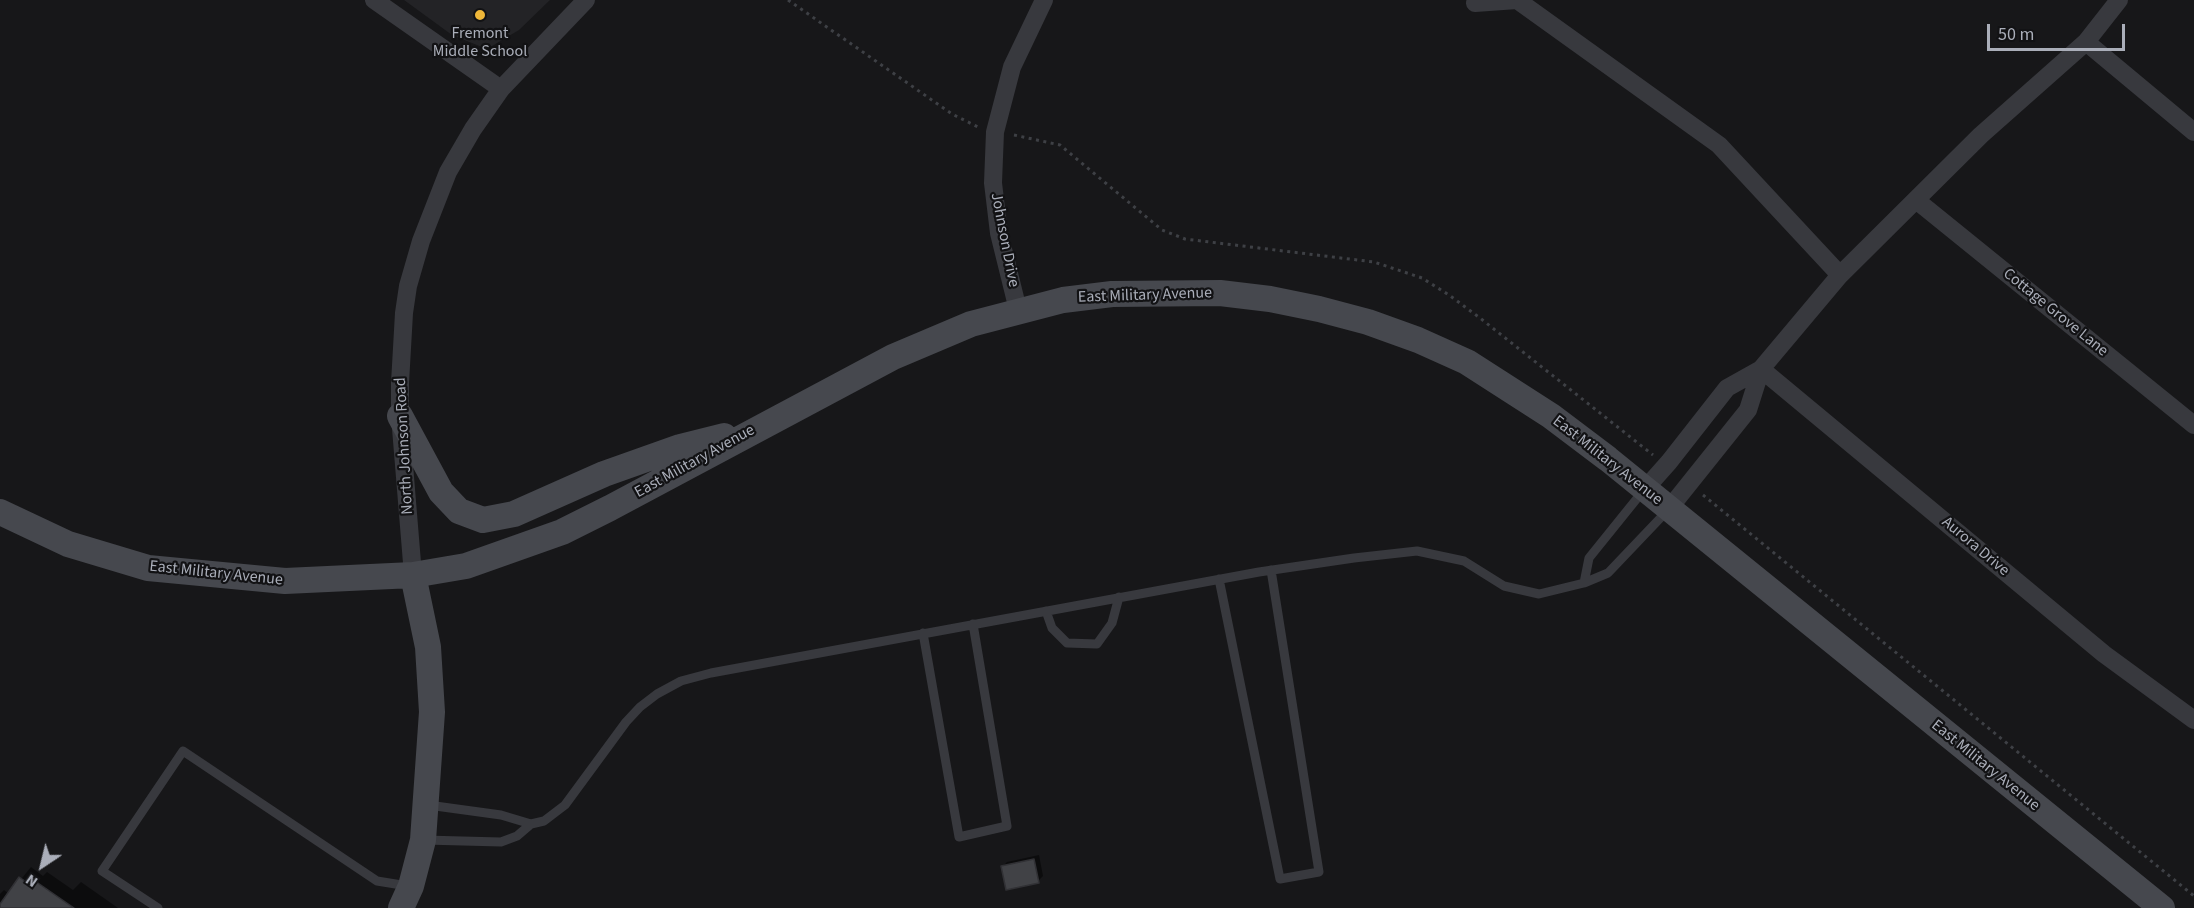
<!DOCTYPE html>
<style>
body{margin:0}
#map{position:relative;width:2194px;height:908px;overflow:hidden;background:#171719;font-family:"Source Sans 3",sans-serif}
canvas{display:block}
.north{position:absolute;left:12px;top:836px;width:60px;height:60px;-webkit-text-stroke:4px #121214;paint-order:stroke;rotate:215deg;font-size:16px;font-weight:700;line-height:24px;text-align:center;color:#aaaeb9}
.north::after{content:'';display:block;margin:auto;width:21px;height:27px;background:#aaaeb9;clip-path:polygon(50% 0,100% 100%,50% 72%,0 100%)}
.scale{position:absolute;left:1987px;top:24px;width:138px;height:27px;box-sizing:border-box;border:3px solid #aaaeb9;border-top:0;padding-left:8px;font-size:18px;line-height:21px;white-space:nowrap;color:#aaaeb9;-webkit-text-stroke:4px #121214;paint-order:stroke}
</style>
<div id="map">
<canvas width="2194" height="908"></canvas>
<div class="north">N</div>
<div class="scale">50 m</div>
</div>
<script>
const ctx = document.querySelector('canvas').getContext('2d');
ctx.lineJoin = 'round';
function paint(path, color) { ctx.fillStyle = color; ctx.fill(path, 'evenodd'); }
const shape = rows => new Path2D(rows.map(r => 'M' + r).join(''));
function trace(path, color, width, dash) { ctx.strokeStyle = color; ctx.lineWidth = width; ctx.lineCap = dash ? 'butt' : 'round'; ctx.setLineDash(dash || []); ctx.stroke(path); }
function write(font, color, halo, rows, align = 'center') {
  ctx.font = font + ' "Source Sans 3",sans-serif'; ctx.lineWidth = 4.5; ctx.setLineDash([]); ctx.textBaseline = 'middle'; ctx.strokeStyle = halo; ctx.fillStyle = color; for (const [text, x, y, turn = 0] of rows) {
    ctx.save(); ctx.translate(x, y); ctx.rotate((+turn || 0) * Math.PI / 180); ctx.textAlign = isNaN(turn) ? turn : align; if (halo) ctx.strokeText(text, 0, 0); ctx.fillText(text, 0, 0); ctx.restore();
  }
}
const built = shape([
 [404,0,550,0,519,30,487,49,452,35]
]);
const shadow = shape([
 [1039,855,1043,876,1038,881,1002,867,1007,862],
 [31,867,43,876,47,872,73,890,81,882,118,908,0,908,0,894,4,890,9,894]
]);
const building = shape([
 [1034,859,1039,883,1006,890,1001,866,1034,859],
 [19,877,32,886,35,881,74,908,0,908,0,904,19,877]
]);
const path = shape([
 [788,0,952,114,978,127],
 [1014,135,1060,145,1162,230,1185,239,1374,262,1422,278,1449,295,1480,318,1653,455],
 [1703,495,2194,896]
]);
const lane = shape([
 [1219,579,1280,879,1319,872,1271,570],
 [1584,583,1589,558,1643,491],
 [1046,611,1052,628,1067,643,1097,644,1112,623,1119,597],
 [923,633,959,837,1007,826,973,624],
 [428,805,501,815,531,824],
 [424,840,501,842,517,836,531,824,544,821,565,805,626,722,640,707,657,694,681,681,711,673,1259,572,1354,558,1417,551,1464,561,1504,586,1539,594,1584,583,1608,573,1668,510],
 [158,908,102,871,183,751,377,881,408,886]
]);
const street = shape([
 [374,0,501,89],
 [1475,3,1517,0,1719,145,1840,275],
 [2086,42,2194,132],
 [1916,200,2194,425],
 [1018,310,999,233,993,183,995,132,1012,67,1044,0],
 [1761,369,2104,654,2194,720],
 [1645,489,1669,462,1727,388,1761,369,1840,275,1981,135,2086,42,2119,0],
 [1668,510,1748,410,1761,369],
 [413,575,400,416,400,383,404,313,408,286,421,241,448,172,473,129,501,89,586,0]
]);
const secondary = shape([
 [400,416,441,492,459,511,483,520,514,514,604,474,680,447,724,436],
 [0,512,68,544,148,568,285,581,413,575,466,566,562,532,610,508,893,357,971,324,1063,300,1112,294,1220,293,1270,299,1319,309,1368,322,1418,340,1467,362,1551,416,1608,459,2162,908],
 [401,908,411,886,423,840,432,712,428,647,413,575]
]);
const markers = [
 [480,15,6,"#efb739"]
];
const poiNames = [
 ["Fremont",480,34],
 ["Middle School",480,52]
];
const streetNames = [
 ["Johnson Drive",1004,240,79],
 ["East Military Avenue",1145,296,-2],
 ["Cottage Grove Lane",2055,313,39],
 ["North Johnson Road",405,446,-93],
 ["East Military Avenue",1607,461,38],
 ["East Military Avenue",695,462,-29],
 ["Aurora Drive",1975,547,40],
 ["East Military Avenue",216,574,6],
 ["East Military Avenue",1985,766,39]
];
paint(built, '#232326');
paint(shadow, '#0007');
paint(building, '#414246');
trace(building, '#313135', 1.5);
trace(path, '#3e4045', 3, [3, 4.5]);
trace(lane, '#38393e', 9);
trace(street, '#38393e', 18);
trace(secondary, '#46484e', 26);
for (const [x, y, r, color] of markers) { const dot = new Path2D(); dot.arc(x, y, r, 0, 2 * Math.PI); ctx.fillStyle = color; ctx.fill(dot); trace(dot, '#121214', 2); }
write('16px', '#aaaeb9', '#121214', poiNames);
write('16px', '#aaaeb9', '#121214', streetNames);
</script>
